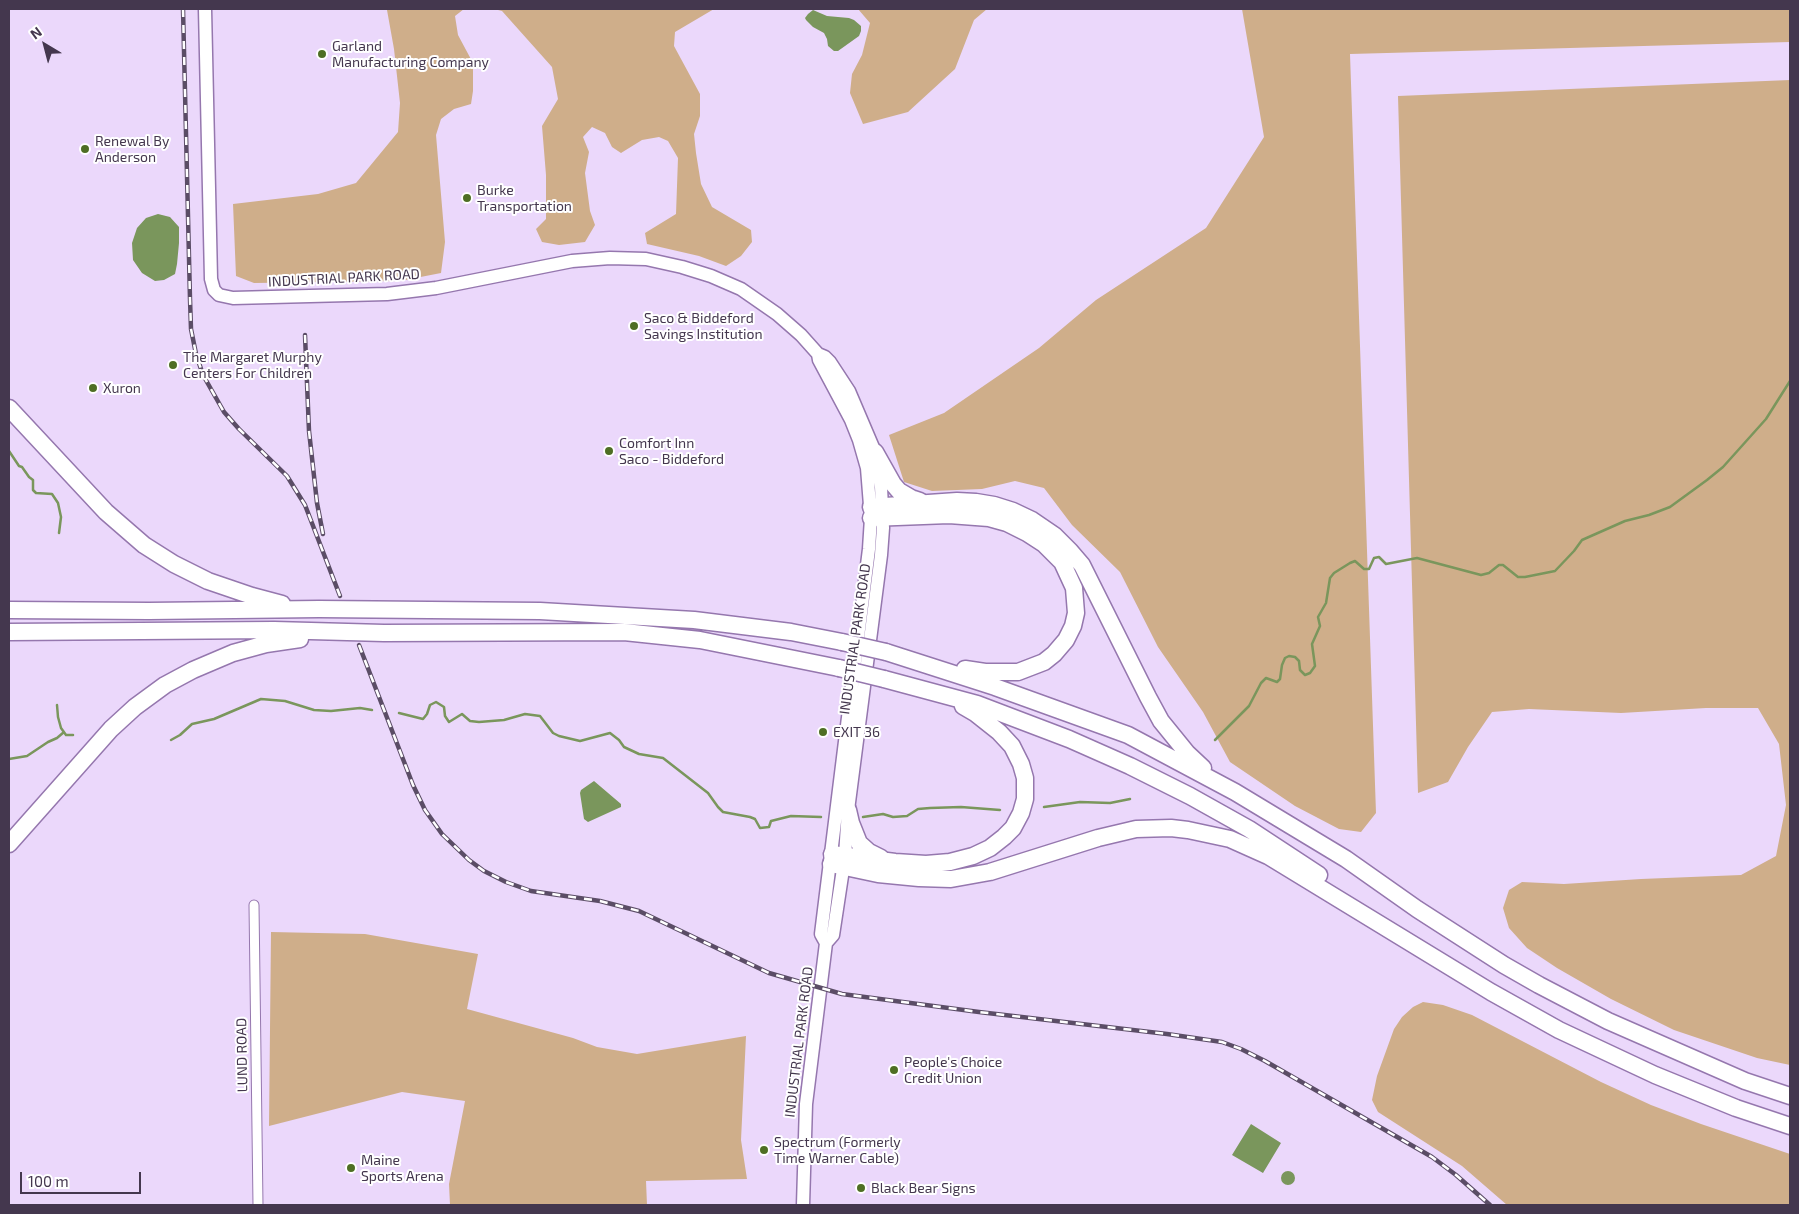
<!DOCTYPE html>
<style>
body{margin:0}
#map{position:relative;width:1799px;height:1214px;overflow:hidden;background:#ebd8fb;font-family:"Exo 2",sans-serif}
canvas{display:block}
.frame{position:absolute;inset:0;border:10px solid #44374e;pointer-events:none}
.north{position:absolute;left:20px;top:20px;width:50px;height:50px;-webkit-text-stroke:4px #fff;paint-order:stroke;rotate:323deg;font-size:14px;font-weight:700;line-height:20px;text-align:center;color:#44374e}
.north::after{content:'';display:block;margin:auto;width:18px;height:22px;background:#44374e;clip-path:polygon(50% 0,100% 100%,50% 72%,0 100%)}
.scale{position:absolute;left:20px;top:1172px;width:121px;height:22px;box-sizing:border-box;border:2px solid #44374e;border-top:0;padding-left:6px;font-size:15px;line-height:18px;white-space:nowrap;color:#44374e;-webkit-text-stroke:4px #fff;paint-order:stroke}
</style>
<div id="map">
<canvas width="1799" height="1214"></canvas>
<div class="frame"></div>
<div class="north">N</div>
<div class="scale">100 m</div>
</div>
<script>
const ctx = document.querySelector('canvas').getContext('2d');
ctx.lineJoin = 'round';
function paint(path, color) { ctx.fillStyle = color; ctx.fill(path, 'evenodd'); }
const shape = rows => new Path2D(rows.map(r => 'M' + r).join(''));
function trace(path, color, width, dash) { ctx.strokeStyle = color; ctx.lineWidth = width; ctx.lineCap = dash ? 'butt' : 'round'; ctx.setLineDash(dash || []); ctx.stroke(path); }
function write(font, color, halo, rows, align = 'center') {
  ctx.font = font + ' "Exo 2",sans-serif'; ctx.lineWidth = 4; ctx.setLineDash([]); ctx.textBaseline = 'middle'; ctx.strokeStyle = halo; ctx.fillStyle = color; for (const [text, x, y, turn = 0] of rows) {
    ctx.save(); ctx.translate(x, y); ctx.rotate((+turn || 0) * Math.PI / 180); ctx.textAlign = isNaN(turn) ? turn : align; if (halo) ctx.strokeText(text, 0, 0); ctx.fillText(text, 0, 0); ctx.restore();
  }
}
const green = shape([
 [384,9,464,9,455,16,458,35,473,63,473,91,471,104,454,109,441,119,436,135,445,242,441,273,400,281,254,283,236,276,233,204,318,194,356,183,398,132,400,103,394,49,387,10],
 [494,9,714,9,675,32,674,46,700,94,700,116,694,134,696,153,701,184,712,207,751,230,752,242,741,256,726,266,699,256,647,244,645,233,676,214,678,158,668,141,659,137,642,140,621,153,612,147,605,133,592,127,583,137,589,152,585,173,590,211,595,225,585,242,559,245,542,242,536,229,546,219,546,175,542,126,558,99,552,67,502,11],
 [858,9,987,9,974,20,955,69,908,112,863,124,850,93,852,74,862,55,870,23],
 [1242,9,1790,9,1790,42,1350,54,1376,813,1361,832,1339,829,1295,806,1230,762,1203,712,1158,647,1120,572,1072,525,1044,488,1015,481,982,489,932,491,904,482,889,435,944,413,1039,348,1096,300,1206,228,1264,137],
 [1790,80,1790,1065,1757,1058,1674,1030,1611,999,1557,968,1527,948,1509,928,1503,908,1509,890,1522,882,1564,884,1641,879,1741,875,1776,856,1786,805,1779,744,1758,708,1706,708,1621,713,1529,709,1492,712,1468,747,1448,782,1418,793,1398,96],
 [271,932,365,934,478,954,467,1009,573,1038,597,1047,637,1054,746,1036,741,1140,747,1179,646,1181,647,1205,450,1205,449,1184,465,1101,402,1092,269,1126],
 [1423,1002,1443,1005,1472,1015,1601,1082,1651,1105,1701,1124,1790,1154,1790,1205,1507,1205,1462,1166,1378,1112,1372,1100,1377,1076,1394,1029,1402,1017,1413,1007]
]);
const water = shape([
 [813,10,827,16,849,18,854,20,861,26,861,31,859,36,838,51,834,51,828,46,827,39,824,33,813,27,806,20,805,18,808,14],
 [158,214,170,217,179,227,179,243,177,264,175,274,164,280,155,281,142,273,133,260,132,243,137,228,146,218],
 [594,781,621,804,621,807,588,822,584,819,580,793,581,790],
 [1251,1124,1281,1143,1263,1173,1232,1155],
 '1281 1178a7 7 0 1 1 14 0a7 7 0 1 1-14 0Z'
]);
const stream = shape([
 [9,451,19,466,22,467,29,477,33,480,33,490,36,493,52,494,58,503,61,517,59,533],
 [57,705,58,717,61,728,66,735,73,735],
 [399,713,423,719,427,714,430,705,436,702,444,707,445,716,449,722,462,714,470,721,479,722,504,720,525,714,540,716,553,733,559,736,580,741,610,733,619,740,624,747,639,754,663,758,708,793,718,807,723,812,750,817,755,819,760,828,769,827,771,821,791,816,821,817],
 [171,740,180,735,192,724,214,719,261,699,285,701,314,710,331,711,360,708,372,710],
 [1215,740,1249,706,1261,683,1266,678,1277,682,1280,679,1282,665,1285,658,1289,656,1295,657,1299,661,1300,670,1305,675,1310,673,1315,666,1312,644,1320,626,1318,617,1326,603,1330,578,1334,573,1350,563,1355,561,1364,569,1369,569,1374,558,1379,557,1386,564,1417,558,1481,575,1489,573,1499,565,1503,565,1518,577,1525,577,1555,571,1574,551,1582,540,1625,521,1649,515,1670,507,1707,480,1723,467,1766,419,1790,381],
 [9,759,27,756,48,742,57,738,64,732],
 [1044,807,1080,802,1110,803,1130,799],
 [863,817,883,814,893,817,907,816,918,809,930,808,961,807,1000,810]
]);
const street = shape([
 [254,905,258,1205]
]);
const secondary = shape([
 [205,9,211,279,214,290,219,295,233,298,387,294,436,288,572,261,610,258,646,259,682,267,711,276,741,289,777,314,801,335,818,354,825,357,830,362,849,391,875,452,881,487,883,528,881,555,848,810,845,856,833,935,826,943],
 [803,1205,806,1104,826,943,821,934,869,549,871,518,867,468,859,440,851,420,819,360,818,354]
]);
const highway = shape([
 [9,408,106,512,144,545,174,564,208,581,252,596,282,604],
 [875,452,893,484,899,491,911,498,920,501],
 [871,507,957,501,976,502,994,505,1013,511,1032,520,1054,535,1070,551,1082,565,1148,697,1161,721,1187,753,1203,768],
 [871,518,949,515,989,518,1007,523,1027,533,1044,544,1062,562,1074,588,1076,613,1073,626,1066,640,1054,654,1044,662,1018,672,985,672,965,669],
 [9,610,149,611,319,609,540,611,694,620,791,632,842,642],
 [9,632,274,630,384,633,624,632,700,640,839,668],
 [886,652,995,687,1128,735,1235,792,1346,859,1417,909,1504,965,1539,985,1608,1021,1745,1081,1790,1096],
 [884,679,977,704,1069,739,1130,766,1190,796,1249,829,1319,875],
 [848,810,851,823,859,843,869,852,881,858],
 [9,844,111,729,135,707,165,685,193,670,233,653,266,644,300,639],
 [832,854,895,862,926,864,950,862,973,856,990,848,1004,837,1013,828,1021,813,1025,799,1025,778,1021,764,1012,746,999,732,975,713,963,706],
 [831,864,878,874,919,878,951,879,990,872,1098,838,1136,829,1171,828,1188,830,1230,839,1268,856,1491,992,1559,1030,1655,1075,1736,1108,1790,1126]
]);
const rail = shape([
 [183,9,190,299,191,329,196,354,203,375,224,412,239,429,287,476,305,505,340,596],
 [305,335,309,431,317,503,323,534],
 [359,645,413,785,425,810,442,834,469,860,484,871,506,882,531,891,600,901,639,911,769,973,842,994,979,1012,1167,1034,1222,1042,1241,1049,1265,1061,1432,1157,1456,1175,1490,1205]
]);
const highwayBridge = shape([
 [842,642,886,652],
 [839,668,884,679]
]);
const markers = [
 [322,54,5,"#4e6e24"],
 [85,149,5,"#4e6e24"],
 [467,198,5,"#4e6e24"],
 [634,326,5,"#4e6e24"],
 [173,365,5,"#4e6e24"],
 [93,388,5,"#4e6e24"],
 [609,451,5,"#4e6e24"],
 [823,732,5,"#4e6e24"],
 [894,1070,5,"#4e6e24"],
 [764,1150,5,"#4e6e24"],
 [351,1168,5,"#4e6e24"],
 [861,1188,5,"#4e6e24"]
];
const poiNames = [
 ["Garland",332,46],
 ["Manufacturing Company",332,62],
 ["Renewal By",95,141],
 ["Anderson",95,157],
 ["Burke",477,190],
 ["Transportation",477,206],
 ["Saco & Biddeford",644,318],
 ["Savings Institution",644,334],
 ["The Margaret Murphy",183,357],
 ["Centers For Children",183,373],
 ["Xuron",103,388],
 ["Comfort Inn",619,443],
 ["Saco - Biddeford",619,459],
 ["EXIT 36",833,732],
 ["People's Choice",904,1062],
 ["Credit Union",904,1078],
 ["Spectrum (Formerly",774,1142],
 ["Time Warner Cable)",774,1158],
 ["Maine",361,1160],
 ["Sports Arena",361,1176],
 ["Black Bear Signs",871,1188]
];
const streetNames = [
 ["INDUSTRIAL PARK ROAD",344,278,-3],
 ["INDUSTRIAL PARK ROAD",855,639,-82],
 ["INDUSTRIAL PARK ROAD",799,1042,-83],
 ["LUND ROAD",242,1055,-91]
];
paint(green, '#cfae8a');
paint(water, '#7a965c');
trace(stream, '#7a965c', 2.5);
trace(street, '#9577ae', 11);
trace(secondary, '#9577ae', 15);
trace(highway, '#9577ae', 19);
trace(street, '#fff', 9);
trace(secondary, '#fff', 12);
trace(highway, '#fff', 16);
trace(rail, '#5b4d66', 4.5);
trace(rail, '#fff', 2.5, [8]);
trace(highwayBridge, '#9577ae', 19, []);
trace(highwayBridge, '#fff', 16);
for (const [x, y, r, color] of markers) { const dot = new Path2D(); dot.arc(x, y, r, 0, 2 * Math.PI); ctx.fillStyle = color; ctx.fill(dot); trace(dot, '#fff', 2); }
write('14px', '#44374e', '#fff', poiNames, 'left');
write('14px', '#44374e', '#fff', streetNames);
</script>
